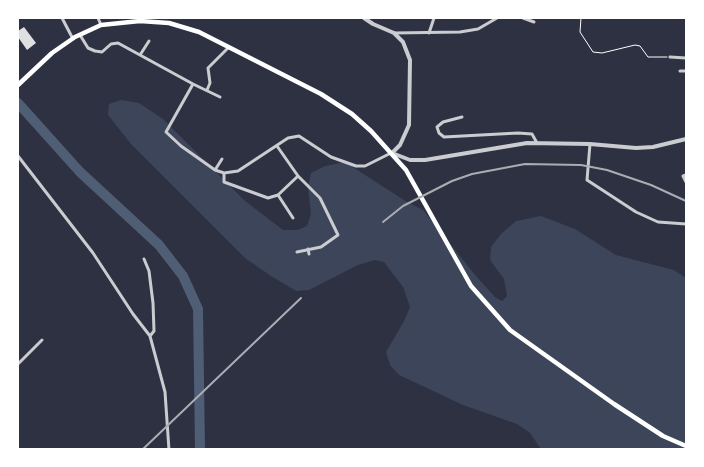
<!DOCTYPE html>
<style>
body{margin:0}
#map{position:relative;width:704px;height:467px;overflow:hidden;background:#2d3142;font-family:"Varela Round",sans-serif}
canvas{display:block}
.frame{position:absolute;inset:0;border:19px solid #fff;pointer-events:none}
</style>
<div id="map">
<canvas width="704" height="467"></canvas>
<div class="frame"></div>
</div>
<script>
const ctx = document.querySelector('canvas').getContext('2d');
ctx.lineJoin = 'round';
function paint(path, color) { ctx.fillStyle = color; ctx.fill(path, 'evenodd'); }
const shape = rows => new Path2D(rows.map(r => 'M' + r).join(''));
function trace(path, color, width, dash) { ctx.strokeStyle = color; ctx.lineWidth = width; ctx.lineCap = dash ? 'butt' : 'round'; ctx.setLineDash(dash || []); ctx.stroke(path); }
const green = shape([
 [121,100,139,103,163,119,244,200,283,230,297,230,307,226,311,214,308,188,311,173,325,166,345,162,407,202,423,210,476,276,495,297,502,301,507,296,504,279,490,260,491,247,501,234,516,221,541,216,575,229,616,255,674,270,686,278,686,449,541,449,530,433,517,424,463,405,399,375,390,365,386,352,404,321,410,307,403,287,384,262,375,260,358,265,309,290,296,291,271,276,245,258,131,144,108,115,109,104]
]);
const river = shape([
 [18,103,80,172,159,245,183,276,198,309,200,450]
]);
const building = shape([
 [24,27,36,43,27,50,18,37,18,31]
]);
const path = shape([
 [581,18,580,32,593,52,602,53,635,45,640,46,648,57,667,57]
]);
const minor = shape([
 [62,18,73,39],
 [98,18,101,25],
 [523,18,534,22],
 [394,33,460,32,478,29,497,18],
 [429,33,434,18],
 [80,35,88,48,95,51,102,52,111,44,118,43,193,84,166,132,181,146,215,170,224,173,238,171,288,138,299,136,331,157,356,166,365,166,391,153],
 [140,55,149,41],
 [670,57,686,58],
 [680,71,686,71],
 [193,84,220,97],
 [207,90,210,83,208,68,229,47],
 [462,117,443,122,437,127,439,133,444,137,518,133,532,134,537,143],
 [590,144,587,180,636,212,658,222,686,224],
 [18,156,93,253,133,314,150,336,165,392,169,450],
 [215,170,222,159],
 [224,173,224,182,268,198,278,195,298,176,277,146],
 [686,175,683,176,686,182],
 [278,195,293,218],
 [308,249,309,254],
 [297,252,321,247,338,235,320,198,298,176],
 [144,259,149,271,153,303,154,331,150,336],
 [18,364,42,340]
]);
const tertiary = shape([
 [364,18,373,24,394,33,403,42,410,60,409,125,400,145,392,153,410,160,425,160,527,143,590,144,636,148,653,147,686,139]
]);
const secondary = shape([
 [18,85,52,53,75,37,101,25,140,21,169,23,199,32,321,94,352,114,371,131,406,170,471,286,510,330,614,404,663,436,686,446]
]);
const rail = shape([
 [383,222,403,206,452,181,472,174,525,164,581,165,607,170,651,185,686,201],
 [142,450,301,298]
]);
paint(green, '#3c4559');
trace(river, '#4f5d75', 10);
paint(building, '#e0e0e3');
trace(path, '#fff', 1);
trace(minor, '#caccd0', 3);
trace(tertiary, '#caccd0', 4);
trace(secondary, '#fff', 4.5);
trace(rail, '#abadb3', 2);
</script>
